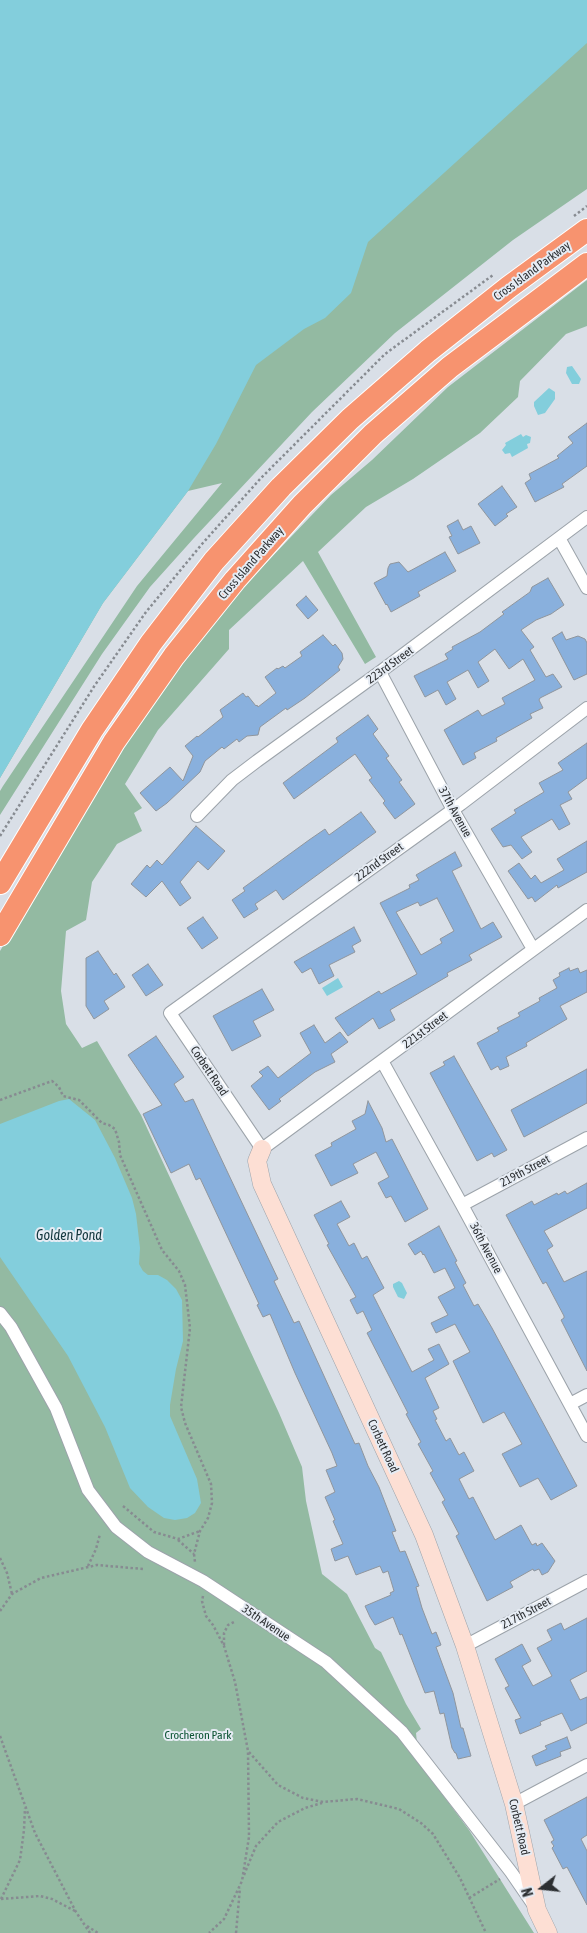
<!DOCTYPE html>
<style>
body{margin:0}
#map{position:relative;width:587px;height:1933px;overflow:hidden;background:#d9dfe7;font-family:"Asap Condensed",sans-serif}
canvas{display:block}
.north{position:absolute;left:517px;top:1863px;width:50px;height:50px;-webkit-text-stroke:4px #e6ecf4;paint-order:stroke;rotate:254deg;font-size:14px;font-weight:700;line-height:20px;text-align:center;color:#2c2f32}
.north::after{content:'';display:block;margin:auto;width:18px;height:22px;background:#2c2f32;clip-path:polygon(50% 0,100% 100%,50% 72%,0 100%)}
</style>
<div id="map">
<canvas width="587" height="1933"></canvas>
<div class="north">N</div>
</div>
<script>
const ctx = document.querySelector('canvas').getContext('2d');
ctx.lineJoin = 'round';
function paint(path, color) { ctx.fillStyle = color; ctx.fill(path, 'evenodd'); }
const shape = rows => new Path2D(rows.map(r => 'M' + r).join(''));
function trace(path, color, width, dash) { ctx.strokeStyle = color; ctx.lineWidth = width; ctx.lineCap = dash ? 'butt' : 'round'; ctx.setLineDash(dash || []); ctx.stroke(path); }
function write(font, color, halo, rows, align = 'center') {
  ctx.font = font + ' "Asap Condensed",sans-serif'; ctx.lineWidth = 4; ctx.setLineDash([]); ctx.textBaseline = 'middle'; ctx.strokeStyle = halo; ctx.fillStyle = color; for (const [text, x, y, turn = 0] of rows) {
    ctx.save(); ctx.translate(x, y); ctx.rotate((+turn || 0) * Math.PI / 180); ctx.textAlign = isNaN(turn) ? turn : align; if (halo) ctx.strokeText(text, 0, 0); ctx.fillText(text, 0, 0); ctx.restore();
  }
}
const green = shape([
 [0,0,587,0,587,189,513,240,395,333,312,412,194,538,150,587,102,654,0,815,0,791,3,786,137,586,222,483,188,491,103,603,0,778],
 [587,280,587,326,566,334,520,381,518,397,480,433,413,479,366,507,318,552,376,657,365,664,303,561,229,630,229,649,158,730,125,784,142,808,134,813,142,831,117,844,92,882,86,920,66,931,61,991,66,1024,82,1048,97,1041,141,1115,279,1413,302,1467,306,1501,322,1574,347,1594,375,1648,381,1652,406,1704,421,1729,416,1733,419,1763,469,1830,534,1933,0,1933,0,951,119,750,158,694,223,608,331,495,372,460,448,387]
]);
const water = shape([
 [0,0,587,0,587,43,368,242,351,293,325,318,304,329,256,365,216,444,188,491,103,603,0,778],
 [572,366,581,379,579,384,572,384,566,373,567,367],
 [549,388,555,392,555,399,545,413,538,415,534,406,534,402],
 [521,434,523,437,526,435,531,437,530,443,527,444,528,448,512,457,510,453,505,454,502,450,506,445,505,443],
 [338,978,343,987,327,996,322,988],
 [69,1099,95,1120,115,1158,132,1198,136,1214,140,1248,139,1264,143,1271,148,1275,158,1275,167,1280,176,1289,182,1300,183,1341,176,1369,170,1405,170,1416,197,1479,201,1503,195,1513,187,1518,175,1520,164,1518,148,1507,130,1488,105,1427,68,1356,0,1257,0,1124,59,1101],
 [399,1281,402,1283,407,1293,404,1299,398,1297,393,1287,393,1284]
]);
const building = shape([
 [587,423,587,466,562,484,564,487,535,502,525,483,531,479,529,474,559,458,557,456,573,443,568,437,587,423],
 [502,486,517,507,506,514,508,516,495,526,478,504,502,486],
 [458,520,463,530,471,526,480,543,458,554,449,537,452,536,447,526,458,520],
 [445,552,456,571,418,592,420,596,391,612,387,604,386,605,374,583,387,576,388,568,390,564,399,562,408,572,445,552],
 [548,578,564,605,551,614,536,620,521,630,534,647,530,650,546,677,553,674,562,687,540,698,539,700,543,708,530,714,532,718,496,738,497,741,474,753,476,758,463,765,444,730,478,710,482,716,505,704,502,698,535,680,523,659,509,669,495,649,478,662,489,681,478,688,468,670,447,682,456,699,446,705,438,690,425,697,414,676,448,659,445,654,453,649,452,647,480,632,504,614,502,612,530,592,532,587,548,578],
 [306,596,318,610,308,619,296,605,306,596],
 [562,632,566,640,578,636,585,639,587,643,587,674,574,680,552,638,562,632],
 [323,635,333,646,335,644,342,653,343,659,338,667,340,670,305,698,287,710,286,708,260,727,258,735,247,736,239,742,237,739,224,749,222,747,205,761,200,772,167,803,156,811,140,793,170,767,183,781,193,756,185,746,197,736,198,737,223,717,220,710,243,693,246,697,248,696,256,706,257,705,258,707,276,693,265,677,277,668,278,669,283,666,285,668,302,656,300,652,323,635],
 [368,715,378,729,373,734,389,756,386,758,402,780,399,782,415,804,395,819,383,803,385,801,369,780,372,778,355,754,294,799,283,783,338,742,336,738,368,715],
 [587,743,587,778,568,792,572,799,560,805,570,824,559,830,552,819,521,837,532,852,522,859,511,845,503,847,491,829,516,813,514,810,544,792,539,783,563,770,558,763,587,743],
 [361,812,376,832,283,900,276,890,255,904,258,909,244,918,232,900,245,891,243,888,309,840,325,829,329,835,361,812],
 [196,826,225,851,208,870,198,861,180,882,191,898,180,906,162,881,146,897,131,884,147,865,150,868,157,860,162,865,196,826],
 [587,841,587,872,558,888,557,885,535,902,532,897,528,899,508,871,519,863,531,879,535,875,541,883,564,870,557,859,587,841],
 [455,852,462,866,452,871,481,929,493,922,502,937,469,955,472,960,447,973,448,976,390,1010,395,1020,379,1029,373,1018,348,1036,335,1018,379,991,381,994,417,974,380,903,410,888,409,885,419,880,416,875,455,852],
 [437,898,454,931,440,939,442,943,421,955,396,912,418,902,420,906,437,898],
 [203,917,218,938,202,949,187,928,203,917],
 [354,927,361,941,352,946,355,952,329,965,334,976,319,984,311,968,302,973,294,962,354,927],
 [98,951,114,975,116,973,125,987,104,1001,109,1009,94,1019,86,1006,86,958,98,951],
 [148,964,163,985,146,996,132,975,148,964],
 [569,968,570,971,578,968,580,973,587,970,587,992,560,1006,567,1019,526,1043,527,1046,506,1057,509,1066,500,1070,498,1066,491,1070,477,1043,499,1031,497,1028,520,1016,518,1013,540,1001,539,998,557,988,553,980,560,976,559,973,569,968],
 [262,989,274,1010,253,1021,261,1036,232,1051,213,1016,262,989],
 [314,1025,325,1043,340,1032,348,1042,331,1054,335,1062,315,1072,279,1099,281,1101,269,1110,251,1086,263,1076,259,1072,268,1066,278,1078,311,1053,300,1033,314,1025],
 [156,1036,184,1077,174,1084,185,1102,193,1099,278,1279,274,1281,294,1323,299,1321,355,1444,359,1443,368,1466,379,1487,396,1531,392,1532,400,1552,405,1551,419,1586,416,1587,422,1608,432,1634,436,1632,441,1645,436,1647,453,1693,461,1728,463,1728,471,1756,458,1759,456,1753,455,1753,452,1748,444,1713,440,1714,434,1691,425,1693,402,1634,400,1635,393,1617,375,1625,370,1617,365,1606,391,1595,390,1593,394,1591,388,1571,383,1573,380,1566,356,1575,348,1556,335,1561,331,1549,343,1544,333,1521,335,1520,325,1497,335,1492,326,1470,337,1466,332,1453,295,1373,270,1314,263,1317,257,1305,259,1304,200,1178,196,1180,189,1164,171,1173,143,1114,162,1105,128,1055,156,1036],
 [454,1056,507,1150,494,1157,492,1153,477,1161,430,1073,445,1065,443,1062,454,1056],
 [587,1069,587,1103,524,1137,511,1110,587,1069],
 [368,1101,382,1128,386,1142,392,1139,428,1209,405,1222,391,1196,386,1198,378,1183,389,1177,376,1152,353,1164,358,1173,331,1186,315,1155,332,1146,331,1143,356,1129,352,1121,365,1114,368,1101],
 [587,1183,587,1208,544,1231,553,1246,547,1250,564,1282,587,1271,587,1371,561,1320,564,1318,564,1316,546,1282,543,1284,506,1215,532,1201,534,1205,557,1193,558,1195,565,1191,567,1194,587,1183],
 [341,1201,350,1217,337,1224,349,1246,354,1243,362,1259,367,1256,384,1288,373,1295,412,1372,434,1360,428,1349,439,1344,449,1364,425,1378,439,1408,433,1411,437,1419,435,1420,446,1441,450,1438,459,1455,464,1452,474,1471,459,1479,469,1499,473,1497,495,1540,521,1525,532,1545,536,1543,537,1546,542,1543,555,1561,548,1572,542,1575,539,1569,534,1571,533,1569,510,1582,513,1587,487,1601,456,1536,459,1534,442,1502,445,1500,430,1473,433,1471,418,1444,421,1442,406,1414,408,1413,367,1333,372,1330,363,1311,357,1314,350,1300,356,1297,327,1245,329,1244,314,1215,341,1201],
 [439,1226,457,1261,455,1262,466,1283,463,1285,474,1306,478,1304,492,1328,577,1486,551,1500,538,1478,520,1487,502,1454,522,1444,504,1412,483,1423,453,1361,470,1352,455,1324,436,1333,431,1323,448,1315,438,1297,455,1288,445,1268,434,1273,424,1254,423,1255,421,1251,415,1255,408,1244,439,1226],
 [587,1618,587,1671,570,1680,580,1700,587,1697,587,1723,571,1731,562,1713,540,1722,541,1725,520,1734,515,1720,521,1718,505,1688,509,1686,495,1659,522,1644,531,1661,522,1666,533,1686,552,1676,537,1648,552,1640,547,1630,561,1623,564,1630,587,1618],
 [567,1737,571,1748,560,1752,561,1756,536,1766,532,1756,547,1749,545,1746,567,1737],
 [587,1797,587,1835,581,1839,587,1851,587,1905,567,1867,563,1869,552,1848,554,1846,551,1842,554,1840,544,1820,587,1797]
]);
const path = shape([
 [574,216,587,206],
 [0,836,95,685,146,612,202,544,261,478,385,354,493,275],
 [0,1100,52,1081,59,1087,63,1096,79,1100,102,1123,109,1125,115,1129,119,1142,120,1155,162,1250,179,1271,185,1285,190,1328,181,1407,185,1423,211,1484,212,1503,208,1518,200,1531,194,1554,195,1562],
 [123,1506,154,1532,178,1539,200,1531],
 [178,1540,194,1554],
 [0,1558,7,1573,12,1594],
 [88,1566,96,1549,100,1534],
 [203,1596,202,1601,206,1616,213,1625,224,1646,235,1682,248,1751,249,1837,242,1881,224,1919,209,1933],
 [0,1611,12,1594,41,1578,97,1565,143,1569],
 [224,1645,224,1633,228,1625,236,1621],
 [0,1736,35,1833,76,1912,90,1933],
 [249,1752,278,1785,303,1798,323,1802,357,1799,399,1809,421,1823,433,1834,460,1878,486,1933],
 [244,1875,256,1846,278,1822,305,1808,322,1803],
 [469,1898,500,1879],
 [1,1899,20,1860,24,1830,25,1808],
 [1,1899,40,1896,52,1899,75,1911],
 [87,1926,98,1933],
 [236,1933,240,1888]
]);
const street = shape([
 [559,538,587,588],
 [380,672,453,810,533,949],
 [587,708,461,804,170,1013,262,1149,587,910],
 [197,816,232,780,257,761,380,672,587,517],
 [382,1061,462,1205,587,1436],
 [462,1205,587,1138],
 [0,1313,11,1327,56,1408,88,1490,116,1527,148,1552,203,1581,326,1662,402,1732,511,1872,533,1904],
 [570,1404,587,1395],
 [465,1646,587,1581],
 [514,1804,587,1765]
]);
const secondary = shape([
 [262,1149,257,1161,262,1184,424,1535,465,1646,514,1804,537,1910,548,1933]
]);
const highway = shape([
 [0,883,92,730,151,643,214,561,281,487,350,419,428,351,509,287,587,230],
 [0,935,114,742,174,656,235,580,302,505,373,434,450,367,587,264]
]);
const streetNames = [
 ["Cross Island Parkway",532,271,-36],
 ["Cross Island Parkway",251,563,-49],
 ["223rd Street",390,665,-36],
 ["37th Avenue",455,812,61],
 ["222nd Street",379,862,-36],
 ["221st Street",425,1030,-37],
 ["Corbett Road",209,1071,56],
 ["219th Street",525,1171,-28],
 ["36th Avenue",486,1248,62],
 ["Corbett Road",383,1446,65],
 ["217th Street",526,1613,-28],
 ["35th Avenue",266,1623,34],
 ["Corbett Road",519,1827,77]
];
const parkNames = [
 ["Crocheron Park",198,1735]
];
const waterNames = [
 ["Golden Pond",69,1236]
];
paint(green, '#93baa2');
paint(water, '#83cedc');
paint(building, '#89b0dd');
trace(building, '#8f959c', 1);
trace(street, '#9ca3aa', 14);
trace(secondary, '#9ca3aa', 19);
trace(highway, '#fff', 24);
trace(path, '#878b91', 2.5, [2.5, 2.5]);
trace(street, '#fff', 12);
trace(secondary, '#fddfd4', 18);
trace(highway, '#f7936f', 22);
write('12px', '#2c2f32', '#e6ecf4', streetNames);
write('12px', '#0b5333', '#e6ecf4', parkNames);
write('italic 14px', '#11363d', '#e6ecf4', waterNames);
</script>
